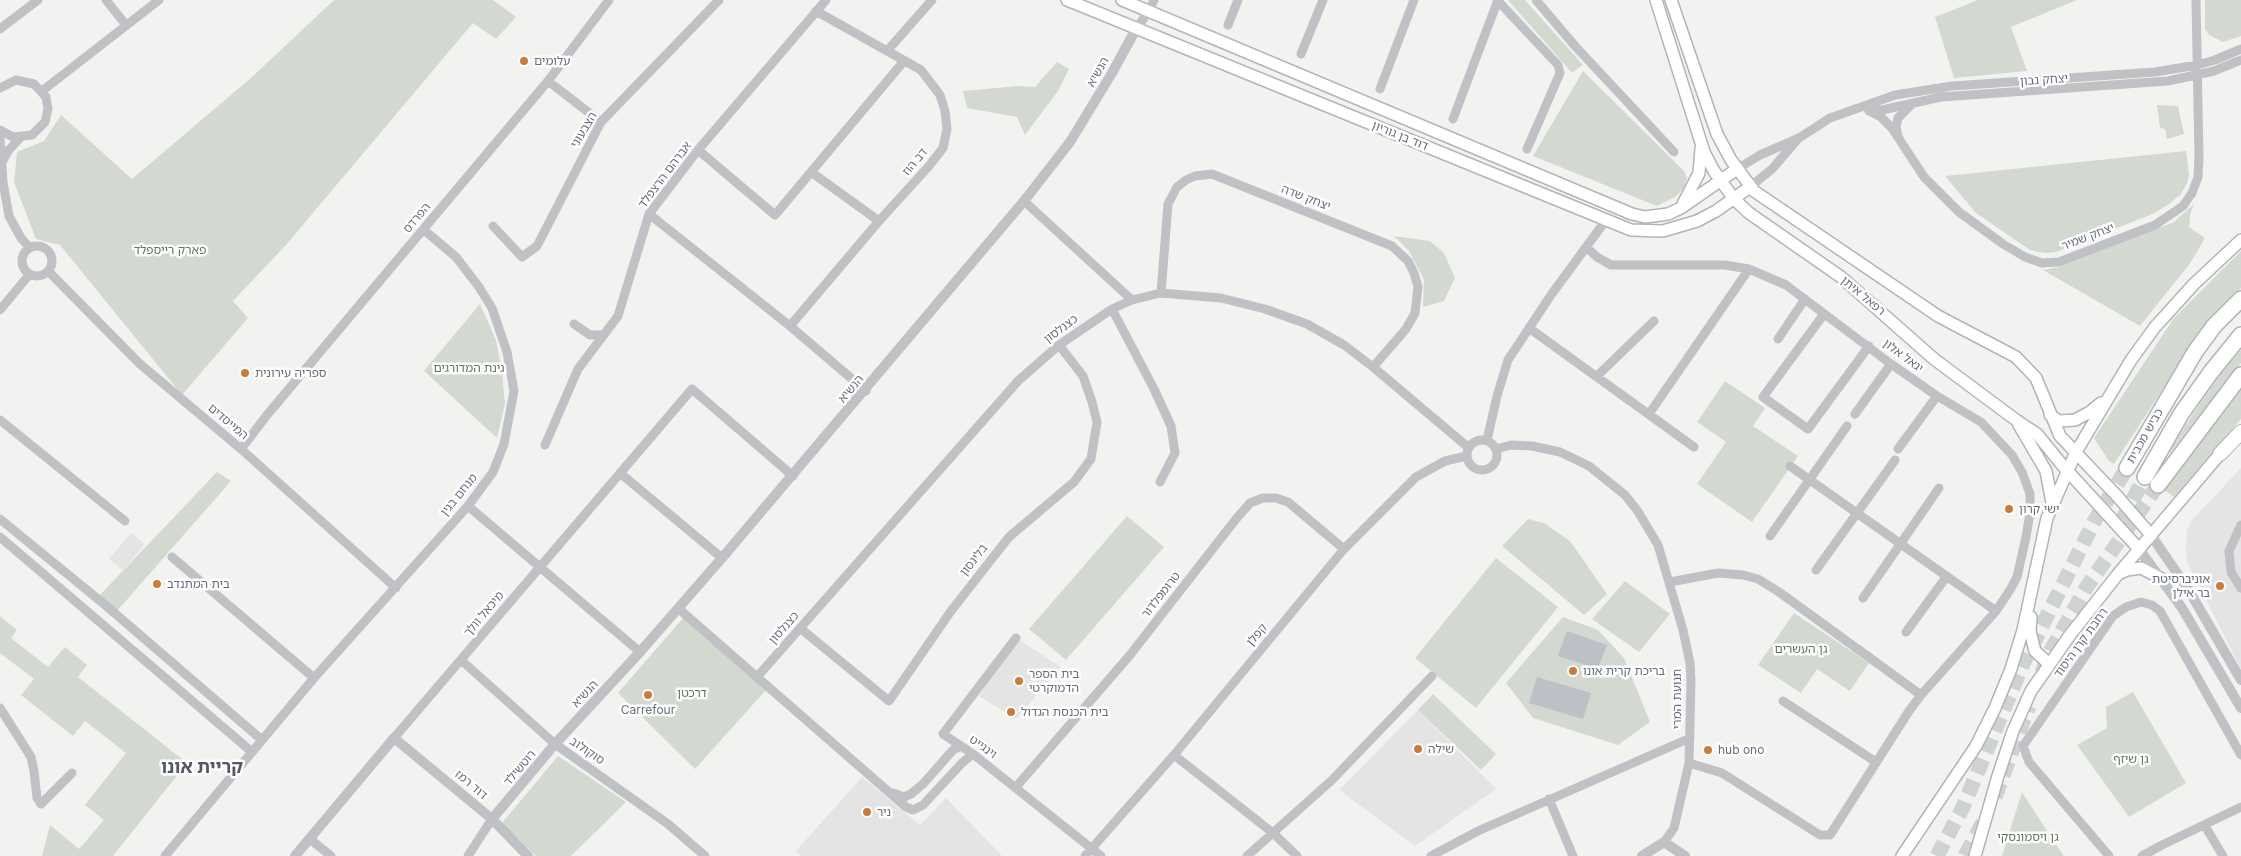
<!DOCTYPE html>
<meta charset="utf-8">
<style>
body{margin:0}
canvas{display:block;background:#f2f3f0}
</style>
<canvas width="2241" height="856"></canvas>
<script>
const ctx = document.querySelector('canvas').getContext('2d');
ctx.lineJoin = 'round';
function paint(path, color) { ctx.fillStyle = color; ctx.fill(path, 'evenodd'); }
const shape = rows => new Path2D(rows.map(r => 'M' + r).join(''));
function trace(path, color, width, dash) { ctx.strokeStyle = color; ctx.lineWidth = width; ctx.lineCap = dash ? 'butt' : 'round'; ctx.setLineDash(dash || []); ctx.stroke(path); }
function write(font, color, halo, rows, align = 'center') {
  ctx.font = font + ' Inter,"Noto Sans Hebrew",sans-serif'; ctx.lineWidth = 5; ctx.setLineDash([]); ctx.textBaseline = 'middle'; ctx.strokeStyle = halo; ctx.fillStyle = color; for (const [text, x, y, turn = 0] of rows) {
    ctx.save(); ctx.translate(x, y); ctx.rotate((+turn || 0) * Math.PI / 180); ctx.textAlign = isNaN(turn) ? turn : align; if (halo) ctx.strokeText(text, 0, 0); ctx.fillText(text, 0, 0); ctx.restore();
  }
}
const built = shape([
 [2241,468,2241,669,2187,562,2186,544,2187,530,2192,520],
 [131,533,145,544,123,570,109,559],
 [1016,638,1061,667,1016,719,979,696],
 [1418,710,1496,789,1415,846,1339,790],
 [862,777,920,825,946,798,1002,856,801,856,796,851]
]);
const green = shape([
 [334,0,493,0,516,17,496,39,473,23,286,245,233,301,248,318,182,395,60,245,36,239,14,182,17,152,44,141,61,115,132,179,252,77],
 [1508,0,1525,0,1583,65,1572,73],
 [1978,0,2077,0,2011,27,2027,71,1954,78,1935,17],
 [2205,0,2241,0,2241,36,2223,42,2209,35,2205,29],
 [1057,62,1069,69,1058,91,1025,135,1017,117,967,108,963,91,1018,86,1035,87],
 [1583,71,1684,171,1687,178,1684,188,1675,197,1657,206,1533,156],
 [2157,105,2178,106,2184,134,2167,139,2165,129,2160,128],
 [2186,151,2189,175,2187,183,2181,194,2169,204,2155,213,2056,252,2045,253,2030,250,1976,213,1945,176],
 [2194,204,2190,215,2189,227,2205,238,2191,262,2140,326,2043,270,2059,267,2174,222],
 [1394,236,1430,241,1444,253,1455,278,1444,301,1423,307,1424,280,1409,251],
 [2241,251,2241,288,2198,335,2114,464,2109,461,2094,438,2174,318],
 [480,304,496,340,502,371,505,404,497,438,424,371],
 [2241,350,2241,363,2170,453,2167,452,2224,369],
 [1725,381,1765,408,1753,426,1798,456,1752,522,1697,484,1726,442,1697,422],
 [2241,389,2241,419,2174,497,2163,489],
 [217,472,231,481,117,611,99,596],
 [1127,516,1164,547,1066,660,1029,629],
 [1528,519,1544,523,1570,541,1607,594,1584,615,1502,546],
 [1496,558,1558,607,1476,708,1415,658],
 [1625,581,1670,614,1639,652,1592,619],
 [1794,613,1869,663,1850,691,1817,669,1801,693,1758,665],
 [0,616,17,630,11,638,48,667,65,647,87,665,78,677,187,763,113,856,42,856,50,825,79,849,104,820,85,805,126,753,85,721,73,736,21,695,34,679,0,653],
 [684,617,766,690,695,769,618,693],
 [1563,617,1598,630,1624,658,1650,722,1618,745,1533,718,1506,683],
 [2133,692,2186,783,2129,817,2077,745,2107,728,2106,707],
 [1433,694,1496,754,1481,770,1418,710],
 [558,756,626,802,571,856,536,856,502,823],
 [2022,792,2049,834,2064,856,2002,856]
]);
const water = shape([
 [1567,631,1607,645,1598,669,1558,656],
 [1537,677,1591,693,1583,719,1529,703]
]);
const motorwayTunnel = shape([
 [2122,520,2145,477],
 [2042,673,2049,654,2086,588,2158,485],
 [1995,797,2029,706],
 [1937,856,1963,807,2022,666,2095,520,2127,468],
 [1965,856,1983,822]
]);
const minor = shape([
 [106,0,126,25],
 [1497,0,1558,65,1560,73,1527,149],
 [1536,0,1575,46,1674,152],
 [1228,25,1238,0],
 [0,29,38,0],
 [1136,29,1149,11,1154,0],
 [887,51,932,0],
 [1301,54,1323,0],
 [548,81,601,122],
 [0,88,16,80,34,84,46,97,48,109,45,122,32,135,13,137,0,130],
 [1380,89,1414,0],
 [42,91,159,0],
 [1869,111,1882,110,1941,97,2168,81,2214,71,2241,60],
 [1870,111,1881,117,1892,128,1924,177,1959,212,2003,244,2025,257,2042,263,2059,262,2155,225,2183,206,2192,193,2198,177,2199,157,2196,0],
 [1453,119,1498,0],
 [1898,136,1896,127,1898,118,1911,105],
 [0,139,3,182,9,216,21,238,30,248],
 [698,150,775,215,904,61],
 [2,162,8,151,20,138],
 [1737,169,1760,155,1799,138,1830,118,1895,95,1952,86,2155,72,2197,65,2215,60,2241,49],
 [811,172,879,221],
 [1750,187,1772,169,1797,140],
 [1024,201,1132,300],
 [649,214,790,326,866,391],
 [493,226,522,257,537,246,601,122,719,0],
 '22 261a15 15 0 1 1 30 0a15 15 0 1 1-30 0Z',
 [1586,247,1597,257,1611,265,1725,265,1749,269,1786,285,1891,364,1937,396,1981,422,2012,455,2022,472,2030,494,2030,513,2026,537,2017,577,2010,590,1996,611,1921,695,1909,711,1830,835,1820,835,1722,773,1689,763],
 [49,272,140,364,241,449,396,588],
 [1161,293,1168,204,1177,187,1186,180,1195,176,1212,174,1392,246,1408,261,1414,273,1418,287,1415,313,1406,329,1373,367],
 [1112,309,1154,389,1171,426,1175,453,1160,482],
 [0,310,29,275],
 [1824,314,1763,397,1808,429,1869,346],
 [574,324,590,335,603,335],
 [790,326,879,221,929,166,943,148,947,129,945,111,940,95,921,70,816,11],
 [1529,328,1694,447],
 [1778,339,1805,299],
 [1597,376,1654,321],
 [1649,414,1749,269],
 [1855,414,1891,364],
 [0,420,125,521],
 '1467 455a15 15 0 1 1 30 0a15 15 0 1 1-30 0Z',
 [1487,440,1497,396,1508,360,1551,295,1606,220],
 [545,445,578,369,618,316,649,214,698,150,826,0],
 [241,449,267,415,548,81,609,0],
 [1496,449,1511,445,1532,446,1560,452,1589,466,1625,495,1637,510,1658,545,1683,630,1690,663,1691,682,1689,763,1674,828,1664,842],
 [1898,449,1937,396],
 [1790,466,1996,611],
 [620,473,722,558],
 [468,506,640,652],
 [0,519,104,604,262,740],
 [2241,525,2229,551,2231,572,2241,588],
 [1770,536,1847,426],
 [0,537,252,752],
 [172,557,314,678],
 [1816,570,1895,460],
 [1670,582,1718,573,1743,575,1758,579,1779,592,1921,695],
 [1863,598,1939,488],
 [679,609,906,807,913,810,923,805,962,763,973,754],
 [800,628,889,701,951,611,1009,537,1074,482,1091,459,1097,422,1092,402,1083,376,1059,345],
 [1906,632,1947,576],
 [1016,638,943,734,973,754,1101,856],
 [461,660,555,744,668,824,705,856],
 [757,677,1018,381,1059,345,1112,309,1132,300,1161,293,1221,298,1265,309,1307,324,1344,345,1373,367,1469,448],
 [1783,701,1876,762],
 [0,708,31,757,34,771,37,798,41,804,72,773],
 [394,738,692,389,793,476],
 [1174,755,1273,833,1297,856],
 [1016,787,1130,655,1236,519,1250,503,1263,498,1276,498,1288,502,1344,549],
 [893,793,904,797,911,794,923,784,953,750,961,746],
 [1549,799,1573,856],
 [2205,826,2223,856],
 [310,839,331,856],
 [165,856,314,678,468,506,493,472,504,444,514,391,507,352,492,308,479,287,456,257,424,230],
 [468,856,492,819],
 [1085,856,1174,755,1344,549,1416,477,1445,461,1467,456],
 [1247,856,1332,780,1432,676],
 [1431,856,1478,831,1690,738],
 [2109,856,2029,762,2023,746,2113,616,2126,607,2141,602,2152,605,2160,611,2241,755],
 [2142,856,2160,846,2241,807]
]);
const tertiary = shape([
 [2151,535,2188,589,2241,680],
 [2139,549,2182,608,2241,708],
 [492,819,555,744,640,652,722,558,1024,201,1070,142,1112,73,1136,29],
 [295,856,394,738,492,819,528,856],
 [1642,856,1664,842,1685,856]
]);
const secondary = shape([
 [1067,0,1631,230,1663,231,1697,221,1716,211,1750,187],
 [1122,0,1632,214,1645,217,1668,214,1681,208,1737,169],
 [1656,0,1704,152,1714,171,1734,199,1749,213,1841,277,1934,359,2016,420,2037,434,2063,466,2139,549],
 [1671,0,1717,134,1731,160,1754,191,1938,316,2016,357,2036,378,2060,436,2118,497,2151,535],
 [1683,204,1699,173,1701,149],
 [2050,415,2059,421,2075,420,2090,412,2101,403],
 [2019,425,2046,471,2052,503],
 [2118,574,2127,570,2141,568,2162,579],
 [2031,617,2030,631,2035,651,2049,664],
 [1902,856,1976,746,1995,708,2011,669,2023,630,2047,518,2076,452,2131,360,2155,327,2194,284,2241,240],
 [1975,856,1998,776,2013,731,2031,691,2070,635,2118,574,2225,448]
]);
const trunk = shape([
 [2220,454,2241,432]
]);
const motorway = shape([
 [2127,468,2195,352,2214,326,2241,299],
 [2145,477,2181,414,2211,372,2241,335],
 [2158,485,2241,375]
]);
const markers = [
 [524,61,5,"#cc7c37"],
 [245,373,5,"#cc7c37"],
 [2009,509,5,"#cc7c37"],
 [157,584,5,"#cc7c37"],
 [2220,586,5,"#cc7c37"],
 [1573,671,5,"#cc7c37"],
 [1019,681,5,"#cc7c37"],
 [648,695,5,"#cc7c37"],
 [1011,712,5,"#cc7c37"],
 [1418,749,5,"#cc7c37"],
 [1708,750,5,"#cc7c37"],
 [867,812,5,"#cc7c37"]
];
const poiNames = [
 ["עלומים",534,61],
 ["ספריה עירונית",255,373],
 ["ישי קרון",2019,509],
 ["אוניברסיטת",2210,579,"right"],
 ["בר אילן",2210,593,"right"],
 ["בית המתנדב",167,584],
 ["בריכת קרית אונו",1583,671],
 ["בית הספר",1029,674],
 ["הדמוקרטי",1029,688],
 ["Carrefour",648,710,"center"],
 ["בית הכנסת הגדול",1021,712],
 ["שילה",1428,749],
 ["hub ono",1718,750],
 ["ניר",877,812]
];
const streetNames = [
 ["הנשיא",1098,72,-60],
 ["יצחק נבון",2044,80,-4],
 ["הצבעוני",584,130,-59],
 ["דוד בן גוריון",1400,136,22],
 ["דב הוז",915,162,-50],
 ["אברהם הרצפלד",665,175,-53],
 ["יצחק שדה",1306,198,21],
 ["הפרדס",417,218,-50],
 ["יצחק שמיר",2088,237,-21],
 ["רפאל איתן",1863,296,40],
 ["כצנלסון",1061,329,-37],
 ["יגאל אלון",1903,356,37],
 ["הנשיא",851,389,-50],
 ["המייסדים",228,422,40],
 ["כביש מכבית",2145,436,-60],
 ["מנחם בגין",459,495,-51],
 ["בלינסון",974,560,-52],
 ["טרומפלדור",1161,595,-52],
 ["מיכאל וולך",484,614,-50],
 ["כצנלסון",784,628,-49],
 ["קפלן",1257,635,-50],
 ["רחבת קרן היסוד",2081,643,-54],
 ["הנשיא",585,694,-47],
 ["תנועת המרי",1677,699,-90],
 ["וינגייט",983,747,36],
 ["סוקולוב",587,751,34],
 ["רוטשילד",520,768,-50],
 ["דוד רמז",471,785,40]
];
const parkNames = [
 ["פארק רייספלד",170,250],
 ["גינת המדורגים",469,368],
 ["גן העשרים",1801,649],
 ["דרכטן",692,693],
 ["גן שיזף",2131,759],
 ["גן ויסמונסקי",2028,837]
];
const districtNames = [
 ["קריית אונו",202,768]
];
paint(built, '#e3e4e3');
paint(green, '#d3d9d1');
paint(water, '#bbc1c7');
trace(motorwayTunnel, '#cfd2d3', 15, [15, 8]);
trace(secondary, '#b1b4b9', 14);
trace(trunk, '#b2b3b7', 16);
trace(motorway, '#b2b3b7', 18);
trace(minor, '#bfc1c4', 9);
trace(tertiary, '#bfc1c4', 10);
trace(secondary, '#fff', 11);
trace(trunk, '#fff', 14);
trace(motorway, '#fff', 15);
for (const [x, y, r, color] of markers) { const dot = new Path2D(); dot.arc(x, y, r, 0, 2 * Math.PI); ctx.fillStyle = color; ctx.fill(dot); trace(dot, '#fff', 2); }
write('12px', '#666d7d', '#fff', poiNames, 'left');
write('12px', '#666d7d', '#fff', streetNames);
write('12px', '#647564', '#fff', parkNames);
write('bold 18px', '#535863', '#fff', districtNames);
</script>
